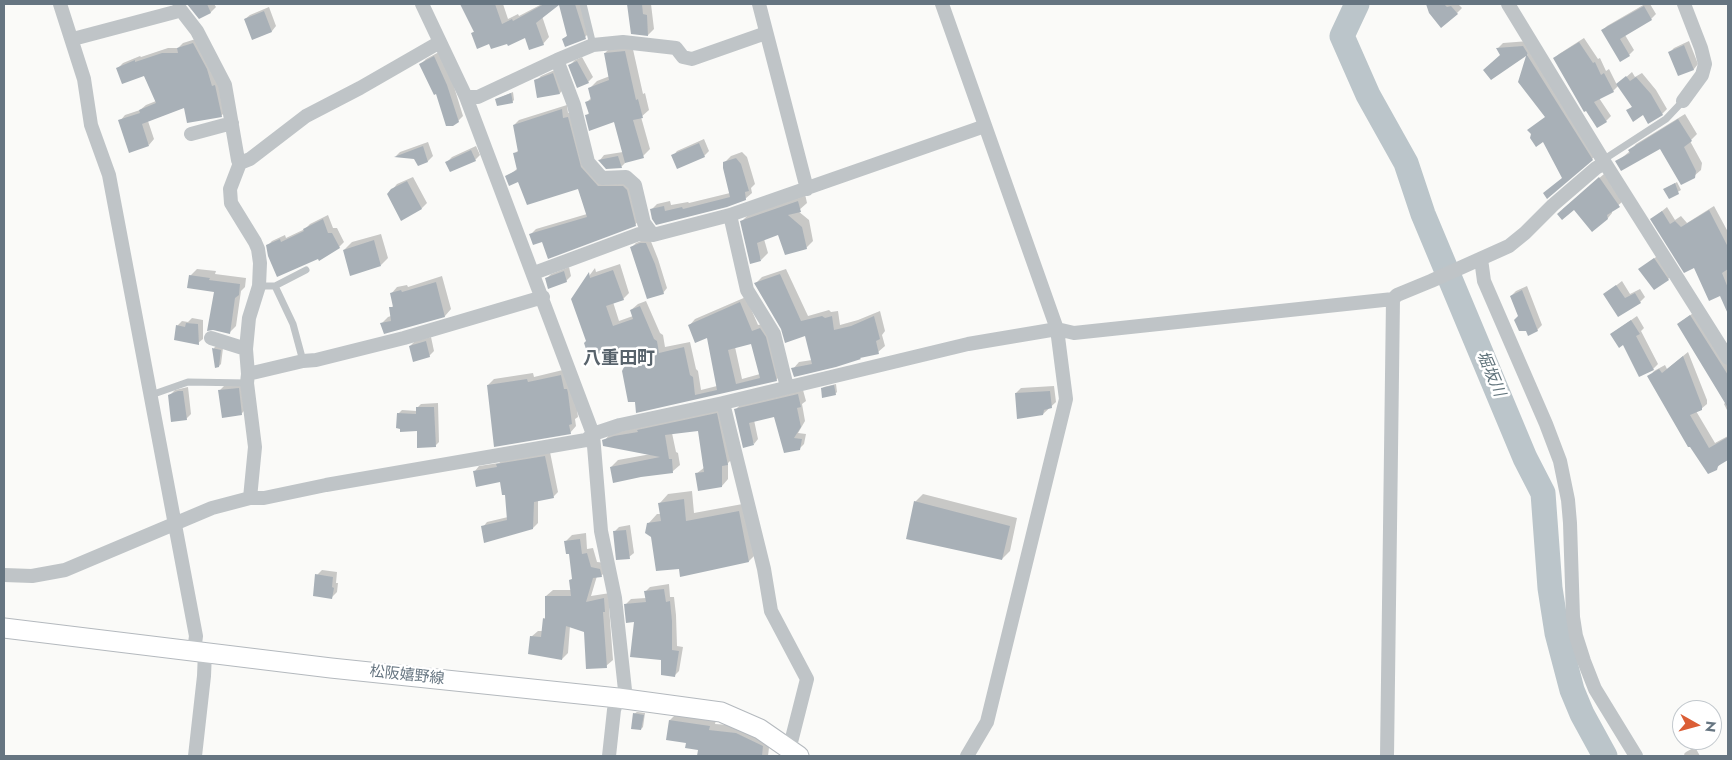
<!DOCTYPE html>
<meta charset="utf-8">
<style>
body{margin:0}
#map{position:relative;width:1732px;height:760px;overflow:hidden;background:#fafaf8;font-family:Jost,sans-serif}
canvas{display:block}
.frame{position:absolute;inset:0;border:5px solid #667581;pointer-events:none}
.north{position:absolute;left:1672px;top:700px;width:50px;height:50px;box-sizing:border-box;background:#fff;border:1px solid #c2c8cd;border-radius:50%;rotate:97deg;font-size:14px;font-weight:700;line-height:20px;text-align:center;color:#667581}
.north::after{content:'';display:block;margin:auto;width:18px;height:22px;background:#db5e36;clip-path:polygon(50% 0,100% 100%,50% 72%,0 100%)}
</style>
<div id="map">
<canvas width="1732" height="760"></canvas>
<div class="frame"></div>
<div class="north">N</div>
</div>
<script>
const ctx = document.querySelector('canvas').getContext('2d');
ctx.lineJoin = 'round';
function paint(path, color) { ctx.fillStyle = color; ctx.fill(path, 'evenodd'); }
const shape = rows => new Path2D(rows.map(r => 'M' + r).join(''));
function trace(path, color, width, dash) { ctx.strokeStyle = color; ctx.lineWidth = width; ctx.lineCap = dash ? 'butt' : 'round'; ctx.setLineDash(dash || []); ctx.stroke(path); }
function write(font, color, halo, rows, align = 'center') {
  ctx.font = font + ' Jost,"Noto Sans JP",sans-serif'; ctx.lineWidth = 5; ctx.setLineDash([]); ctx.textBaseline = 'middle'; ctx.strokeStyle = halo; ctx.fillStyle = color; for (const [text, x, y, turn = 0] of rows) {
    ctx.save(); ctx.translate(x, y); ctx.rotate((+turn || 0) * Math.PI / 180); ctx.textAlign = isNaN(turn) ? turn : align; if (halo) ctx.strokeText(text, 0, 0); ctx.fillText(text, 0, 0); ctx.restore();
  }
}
const shadow = shape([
 [188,4,214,4,216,7,211,12,199,17],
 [447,4,503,4,508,19,518,14,519,16,542,4,559,4,542,16,549,37,543,44,526,36,490,42,472,33,475,31,462,4],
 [560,4,583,4,591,31,585,37,564,39,568,35],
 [628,4,651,4,654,29,648,35,632,33],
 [1430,4,1458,4,1462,8,1457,13,1428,6],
 [1645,4,1650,4,1656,14,1651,19,1625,35,1634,50,1629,55,1602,31,1607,26],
 [269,7,276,26,272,31,253,38,245,19,250,15],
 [199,38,212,63,227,110,221,116,185,107,148,121,154,139,149,145,120,121,125,115,140,110,146,105,156,101,144,75,118,68,123,63,140,56,141,57,168,48,178,48,183,43],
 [1584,38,1598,59,1600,58,1606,71,1609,69,1617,85,1632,72,1635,77,1642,73,1656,90,1667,109,1662,114,1628,111,1633,106,1619,85,1613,91,1599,98,1611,116,1606,121,1555,58,1559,54],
 [1529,41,1598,153,1592,159,1563,178,1546,116,1519,81,1528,53,1492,78,1502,55,1498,48,1503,43],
 [1689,41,1698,64,1694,69,1679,75,1669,53,1674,48],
 [632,45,643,94,645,93,649,110,641,117,650,149,643,156,626,162,621,167,600,160,604,155,623,152,614,120,587,115,590,112,587,102,592,97,590,88,597,81,610,76,605,53,612,46],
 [439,52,452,80,463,116,458,121,436,92,421,64,426,59],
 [582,57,593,77,588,82,570,65,575,60],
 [557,69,565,88,560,93,538,97,536,81,541,76],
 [513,92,514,100,512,102,497,99],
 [567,105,568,113,573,113,586,162,632,184,640,219,635,225,542,241,531,234,536,229,587,214,578,188,519,180,507,177,518,168,515,153,519,150,514,125,519,120],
 [1685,114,1697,134,1690,141,1702,163,1701,170,1694,176,1660,147,1617,162,1630,151,1636,144],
 [704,139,709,151,704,156,673,156,677,151],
 [428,142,433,156,428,161,418,164,415,158,396,156,400,152],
 [476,146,480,155,475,160,447,162,452,157],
 [742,152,747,157,755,184,751,188,752,193,745,199,657,224,651,210,657,204,670,201,671,205,688,202,689,203,730,193,725,162,731,156],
 [1604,174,1623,201,1612,211,1612,213,1608,218,1574,208,1563,209],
 [413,177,427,203,422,208,402,219,392,190,397,184],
 [1677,182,1681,190,1669,197,1665,189],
 [805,194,807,203,798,211,809,220,813,241,806,248,779,234,764,239,768,253,761,260,742,221,749,214],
 [1714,206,1728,232,1728,311,1721,294,1652,219,1667,207,1675,220,1681,216,1687,223],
 [328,215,333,228,337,228,344,242,339,247,267,246,272,241,285,235,286,238,305,229,310,224],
 [381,234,388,258,381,265,344,250,352,242],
 [646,239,650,239,658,259,667,288,663,293,632,247,636,243],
 [1660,254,1673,274,1668,279,1640,269],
 [620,264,629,293,623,299,613,302,619,321,633,316,631,310,638,304,646,301,660,333,663,335,665,347,690,342,696,369,698,371,701,390,717,386,708,336,689,326,695,319,746,297,758,325,767,323,782,374,776,380,637,411,628,363,617,346,587,341,572,299,595,268,596,272],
 [752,342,760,374,742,379,735,347],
 [569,267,571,276,566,281,546,279,551,274],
 [197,269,216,271,215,274,246,278,245,287,241,291,236,326,229,333,216,291,190,276],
 [786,269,808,316,829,310,831,312,838,311,840,325,858,320,880,311,885,331,882,335,885,346,878,352,794,375,793,369,799,362,812,360,806,334,783,329,756,283,762,277],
 [442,276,451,309,445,316,385,332,382,323,388,317,391,316,391,308,394,305,391,294,397,287,407,285,408,287],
 [1622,281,1630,294,1640,289,1645,297,1640,302,1605,294],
 [1527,286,1542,325,1537,330,1519,316,1511,296,1516,291],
 [1696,311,1728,362,1728,415,1728,412,1724,404,1726,402,1678,324],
 [1637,316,1644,328,1641,331,1658,364,1653,369,1611,334],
 [192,318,203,320,203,339,198,343,177,326,182,321,188,322],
 [431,337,434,351,429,356,410,346,415,341],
 [216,346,223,348,221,364,219,366,216,366,214,348],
 [1688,352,1707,400,1707,404,1701,409,1696,411,1715,443,1728,436,1728,459,1722,462,1716,469,1691,445,1649,377,1654,371,1665,365,1667,369],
 [567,369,574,386,578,417,575,419,576,426,570,433,488,385,494,379,533,373,534,377],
 [243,384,246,409,241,414,219,391,224,386],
 [836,384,837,392,835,394,822,389,824,387],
 [1054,386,1056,402,1043,414,1016,393,1021,388],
 [188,387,191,414,186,419,170,395,175,390],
 [803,390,806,401,802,404,805,421,798,433,806,434,804,444,799,449,775,416,754,420,758,439,754,444,735,410,740,405],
 [438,403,439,442,435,446,398,414,402,410,417,411,417,408,421,404],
 [723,407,734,457,728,463,728,479,722,486,696,474,705,467,699,430,672,433,676,452,678,453,680,465,673,471,611,467,618,460,651,454,604,441,610,434],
 [550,452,558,492,553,497,538,500,538,523,533,528,483,527,487,522,508,517,506,494,501,480,475,471,479,466,499,463,503,460],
 [692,491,694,513,748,503,758,552,749,561,680,567,653,536,648,524,657,514,661,514,660,503,668,494],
 [923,494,1017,518,1010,551,1002,559,915,502],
 [630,525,634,553,629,557,614,532,619,527],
 [586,533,587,549,593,548,597,562,606,563,607,570,601,576,597,576,591,596,610,593,611,605,609,607,613,660,606,666,586,631,570,626,568,653,562,659,531,637,538,631,543,631,544,619,546,616,546,596,553,590,572,590,573,578,570,552,566,541,572,535],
 [322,570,337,572,336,583,338,583,337,592,332,597,317,575],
 [669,584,670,597,674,597,676,615,677,646,683,647,679,671,674,676,635,621,626,604,631,599,646,598,646,591,650,587],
 [637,712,645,713,643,727,641,729,634,714],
 [677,713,716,720,715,724,744,726,770,739,768,756,698,756,699,749,688,742,668,739,670,720],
 [1695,747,1700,756,1685,756,1684,754,1686,752]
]);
const river = shape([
 [1357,4,1342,36,1368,95,1406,163,1423,214,1525,458,1543,493,1550,588,1557,633,1572,690,1582,714,1605,756]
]);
const building = shape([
 [187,4,207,4,211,13,199,19],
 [460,4,495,4,502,24,512,19,513,21,544,4,575,4,586,39,565,47,562,39,567,36,559,5,536,23,544,45,529,50,525,38,508,46,507,44,491,49,489,44,477,49,471,33,474,32],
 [627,4,642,4,643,14,647,15,648,36,631,34],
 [1426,4,1444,4,1447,7,1451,6,1458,14,1441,28,1429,13],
 [1644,6,1652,20,1620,39,1630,56,1620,62,1601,30],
 [264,11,272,32,252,40,244,19],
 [1579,42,1593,63,1595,62,1601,75,1604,73,1614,92,1594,102,1607,122,1597,128,1586,111,1584,112,1553,58],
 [193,43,207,69,212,86,215,85,222,117,187,123,184,108,142,124,149,146,129,153,118,120,140,113,139,110,156,103,144,76,122,84,116,68,135,60,135,62,162,53,178,53,177,48],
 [1684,45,1694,70,1678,76,1668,52],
 [1523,46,1528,54,1527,55,1593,160,1547,199,1543,193,1562,178,1543,142,1536,147,1530,138,1531,134,1527,130,1545,117,1518,82,1526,56,1491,80,1483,70,1500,55,1496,48],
 [625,51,636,100,638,99,643,118,633,120,644,158,625,163,614,122,589,131,585,115,589,114,585,102,591,100,588,88,609,80,604,53],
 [434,56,447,85,459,122,453,126,446,126,436,94,434,95,419,64],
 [577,61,589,83,577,88,568,65],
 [553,73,560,94,537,98,534,80],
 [1626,76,1630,81,1636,77,1651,94,1663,115,1648,124,1643,115,1633,122,1626,110,1632,107,1616,84],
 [511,93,513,103,497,106,495,99],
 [562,109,563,118,568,117,581,167,598,186,623,186,627,190,636,226,548,259,542,242,533,245,529,234,587,217,578,189,527,205,518,182,509,186,505,176,517,170,513,153,518,152,513,125],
 [1678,119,1692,141,1684,147,1696,171,1695,178,1681,185,1660,149,1621,171,1615,161,1630,153,1628,150],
 [699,143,705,157,677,169,671,155],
 [423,146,428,162,418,166,414,159,394,157],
 [471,150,476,161,450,172,445,162],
 [618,156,622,168,606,169,598,160],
 [736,158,741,164,749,191,745,192,746,200,727,207,656,225,652,219,650,209,664,206,665,211,682,207,683,209,730,197,723,168,723,162],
 [1599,177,1620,207,1607,215,1608,219,1592,232,1574,210,1562,220,1557,214],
 [407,181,422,209,401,221,387,194,391,189],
 [1675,183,1679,194,1669,199,1663,189],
 [798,201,801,212,788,215,802,227,807,249,785,255,778,235,757,243,761,261,750,264,740,221],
 [1709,210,1728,247,1728,269,1722,273,1728,288,1728,314,1720,296,1709,301,1694,268,1684,273,1650,219,1662,211,1670,224,1675,221,1681,227],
 [323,219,328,233,332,233,340,248,319,261,318,259,277,277,268,256,266,245,280,239,281,242,304,231,303,229],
 [374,240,381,266,350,276,343,250],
 [640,243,646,243,655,264,664,294,647,299,630,247],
 [1654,258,1669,280,1654,290,1638,269],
 [613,270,624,300,606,306,613,326,633,319,630,310,640,306,654,339,657,341,659,353,684,347,690,375,693,377,695,395,717,390,707,338,695,343,688,325,740,302,752,331,760,328,766,337,777,381,636,413,635,402,628,402,622,371,626,363,617,347,592,356,588,355,584,343,586,341,571,299,589,272,590,278],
 [751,344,760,378,736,384,728,350],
 [564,271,567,282,548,289,545,278],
 [780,274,801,321,822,316,825,318,832,316,834,330,851,326,874,316,880,339,876,341,879,354,860,358,861,359,836,367,794,377,791,368,812,364,805,336,785,343,781,329,754,283],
 [189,275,210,278,209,280,240,284,239,295,235,298,230,334,213,330,207,331,214,292,187,288],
 [436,282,445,317,384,334,380,323,391,321,389,307,393,307,390,293,401,290,402,292],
 [1616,285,1625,298,1635,293,1641,303,1618,317,1603,294],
 [1522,290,1538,331,1528,336,1526,331,1519,331,1514,320,1518,316,1510,296],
 [1690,315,1728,375,1728,408,1677,324],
 [1631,320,1640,334,1636,336,1654,370,1639,377,1623,345,1619,348,1610,334],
 [186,323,198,324,199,345,174,340,176,325,185,327],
 [426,341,430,357,413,362,409,346],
 [212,348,221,350,219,367,215,368],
 [1683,356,1702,406,1702,410,1690,415,1709,448,1728,437,1728,460,1718,466,1717,470,1708,474,1690,447,1688,447,1647,376,1659,369,1662,373],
 [561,375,564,389,567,389,568,393,572,424,569,425,571,434,494,447,487,385,527,379,528,382],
 [834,385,836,395,822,398,821,388],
 [239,388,242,415,222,418,218,390],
 [178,391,183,391,187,420,171,422,168,395],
 [1050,391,1052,408,1044,410,1043,415,1017,419,1015,393],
 [798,394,801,407,797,408,801,427,794,438,802,439,800,450,784,453,774,417,749,423,754,445,743,448,734,409],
 [416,407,434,407,436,447,417,448,417,431,400,432,400,429,396,428,397,413,416,414],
 [717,413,728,465,722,466,722,487,698,491,695,473,704,472,698,431,665,435,669,459,672,459,673,473,641,477,613,483,610,467,660,457,603,446,602,440,614,436,638,432,637,430],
 [545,456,554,498,534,502,533,529,484,543,481,526,507,520,505,495,502,495,500,482,476,487,473,471,497,467,496,464],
 [684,499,686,521,739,511,749,562,680,577,679,569,656,571,651,537,645,533,647,523,661,521,658,503],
 [914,501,1010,526,1002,560,906,539],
 [626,530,630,559,616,560,613,531],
 [580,539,582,554,587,553,591,567,600,569,602,577,593,578,586,602,604,598,605,612,603,612,607,668,586,669,584,632,566,626,562,660,528,654,530,636,541,637,543,618,545,619,545,596,571,596,569,580,572,579,569,554,566,554,564,541],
 [315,574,333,577,332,587,334,588,332,599,313,596],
 [664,589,666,602,670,601,672,621,672,650,679,651,675,677,661,675,661,660,630,657,634,622,626,623,624,604,646,602,644,591],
 [633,713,644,715,641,730,631,729],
 [669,720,710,726,709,730,736,733,763,746,762,756,697,756,698,750,685,748,686,743,666,740]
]);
const service = shape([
 [583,4,593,45],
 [1603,160,1666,119,1683,101],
 [259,286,275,286,293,324,303,361],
 [275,286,306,270],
 [151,395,188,382,247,383]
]);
const minor = shape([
 [60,4,84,79,91,125,109,175,196,636,194,651],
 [422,4,466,97,593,434,601,531,615,598,625,690,618,698,614,710,609,756],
 [759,4,807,189],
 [942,4,1057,329,1066,399,987,722,967,756],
 [1508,4,1603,160,1728,358],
 [73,39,175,12,180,9,197,31,225,85,238,160,240,163,230,189,231,203,255,242,258,249,260,263,259,286,249,318,246,349,248,374,247,383,255,447,250,498],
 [557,60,574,105,588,162,602,178,626,177,635,185,644,223,653,235],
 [466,97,478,97,557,60,593,45,623,42,676,48,683,57,692,59,766,33],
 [1683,101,1702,75,1705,64,1701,48,1684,4],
 [191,134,232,123],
 [240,163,250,159,306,116,360,88,440,42],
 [730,215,747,290,774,334,787,387],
 [1481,259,1484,281,1546,424,1560,461,1568,500,1570,523,1573,617,1576,636,1584,661,1595,689,1636,756],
 [534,273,639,234,653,235,730,215,985,126],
 [211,338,246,349],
 [248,374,303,361,316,360,404,338,543,297],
 [723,403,764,569,771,611,807,679,789,750],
 [4,575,32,576,65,570,212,508,250,498,264,498,326,485,586,440,593,434,620,425,723,403,968,344,1057,329,1074,333,1393,299,1397,295,1431,281,1509,246,1525,233,1553,205,1596,168,1605,163],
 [195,756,204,676,205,652],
 [1387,756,1393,299]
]);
const secondary = shape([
 [4,628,331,668,618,698,721,712,760,729,799,756]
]);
const streetNames = [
 ["松阪嬉野線",407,676,6]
];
const waterNames = [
 ["堀坂川",1490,374,67]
];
const quarterNames = [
 ["八重田町",619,360]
];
paint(shadow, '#0003');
trace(river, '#bbc5ca', 25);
paint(building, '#a8b0b7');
trace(secondary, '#b4b9be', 21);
trace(service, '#bfc4c7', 7);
trace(minor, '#bfc4c7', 14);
trace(secondary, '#fff', 19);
write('15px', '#667581', '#fff', streetNames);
write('italic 16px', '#60737b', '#fff', waterNames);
write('bold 18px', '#58636c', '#fff', quarterNames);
</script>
